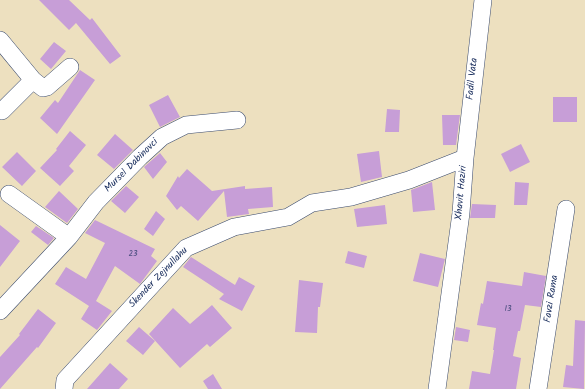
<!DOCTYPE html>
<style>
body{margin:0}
canvas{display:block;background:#ede0bf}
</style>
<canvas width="585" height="389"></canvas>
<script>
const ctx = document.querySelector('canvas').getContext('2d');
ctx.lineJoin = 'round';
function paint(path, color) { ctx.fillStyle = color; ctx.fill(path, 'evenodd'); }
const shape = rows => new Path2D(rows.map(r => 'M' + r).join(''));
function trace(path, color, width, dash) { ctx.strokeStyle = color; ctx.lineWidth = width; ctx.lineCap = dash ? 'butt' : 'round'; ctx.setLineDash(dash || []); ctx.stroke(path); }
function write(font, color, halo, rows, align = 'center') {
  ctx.font = font + ' Kalam,sans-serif'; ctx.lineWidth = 3; ctx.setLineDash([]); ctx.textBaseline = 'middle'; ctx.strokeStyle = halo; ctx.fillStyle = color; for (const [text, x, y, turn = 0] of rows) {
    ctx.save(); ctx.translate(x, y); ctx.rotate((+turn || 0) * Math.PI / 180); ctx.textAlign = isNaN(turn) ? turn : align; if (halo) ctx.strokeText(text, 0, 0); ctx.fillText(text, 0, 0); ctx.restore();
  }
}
const building = shape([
 [39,0,69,0,90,20,92,18,121,56,110,64,76,23,69,30],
 [54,42,66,51,51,69,40,59],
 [80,70,95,80,57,134,40,118,55,100,58,103],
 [168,95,180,117,160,127,149,105],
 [553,97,577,97,577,122,553,122],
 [387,109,400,110,399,132,385,132],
 [442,115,460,115,456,145,443,145],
 [70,131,86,145,69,166,74,171,60,186,40,168,57,150,56,149],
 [115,134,133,150,114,169,97,155],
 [521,144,530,162,510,172,501,154],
 [379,151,382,177,361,182,357,154],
 [17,152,36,171,22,186,2,167],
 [160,153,167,162,153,179,144,167],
 [187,169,212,191,245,186,245,189,272,187,273,207,248,209,249,214,227,217,224,191,198,221,181,206,177,210,166,196,178,176,179,178],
 [432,182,435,210,413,212,411,190],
 [515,182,529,183,527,205,514,205],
 [126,186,139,197,125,213,111,201],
 [59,191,78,209,67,223,45,207],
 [472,204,496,205,495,218,470,218],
 [385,205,387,224,357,227,354,209],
 [156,211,165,219,153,236,144,229],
 [95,220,155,249,151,256,157,261,140,284,115,266,96,301,112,311,97,330,81,319,89,306,55,284,66,267,86,279,105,243,85,233],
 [0,225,20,241,0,267],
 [36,226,54,238,48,245,31,232],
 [348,251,367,256,364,268,345,263],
 [420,253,445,259,438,287,413,281],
 [191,257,235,285,239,277,255,286,242,311,219,299,224,294,183,267],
 [524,272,546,276,541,307,525,305,520,331,518,331,513,356,521,358,516,389,469,389,472,371,490,374,494,350,493,350,496,328,477,325,481,303,483,304,487,281,522,286],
 [299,280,323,283,320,307,318,307,317,333,295,332],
 [212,305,232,328,210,347,207,344,180,368,149,334,173,308,190,324],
 [38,309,56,323,38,348,37,347,0,389,0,357,20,335,19,334],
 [575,320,585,321,584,389,563,387,566,365,573,366],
 [139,327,155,341,143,355,126,341],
 [456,327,470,330,468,342,454,340],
 [110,363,128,379,119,389,87,389],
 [213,374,222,389,208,389,203,381]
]);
const minor = shape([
 [0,40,33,80,43,88,47,87,70,67],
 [2,111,33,80],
 [465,158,483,0],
 [9,194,69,237],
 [0,311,69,237,96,202,140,157,162,137,186,125,237,120],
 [64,389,65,380,186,248,234,227,288,217,312,203,351,197,409,180,465,158,461,213,437,389],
 [538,389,566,209]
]);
const numberNames = [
 ["23",133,255],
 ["13",508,310]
];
const streetNames = [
 ["Fadil Vata",473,79,-84],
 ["Mursel Dabinovci",132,166,-45],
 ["Xhavit Haziri",462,193,-85],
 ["Skender Zejnullahu",159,278,-46],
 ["Favzi Rama",552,299,-81]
];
paint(building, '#c79ed7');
trace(minor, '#3a4a6d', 18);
trace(minor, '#fff', 17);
write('8px', '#464b7c', null, numberNames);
write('10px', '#1b2f5e', '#fff', streetNames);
</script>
